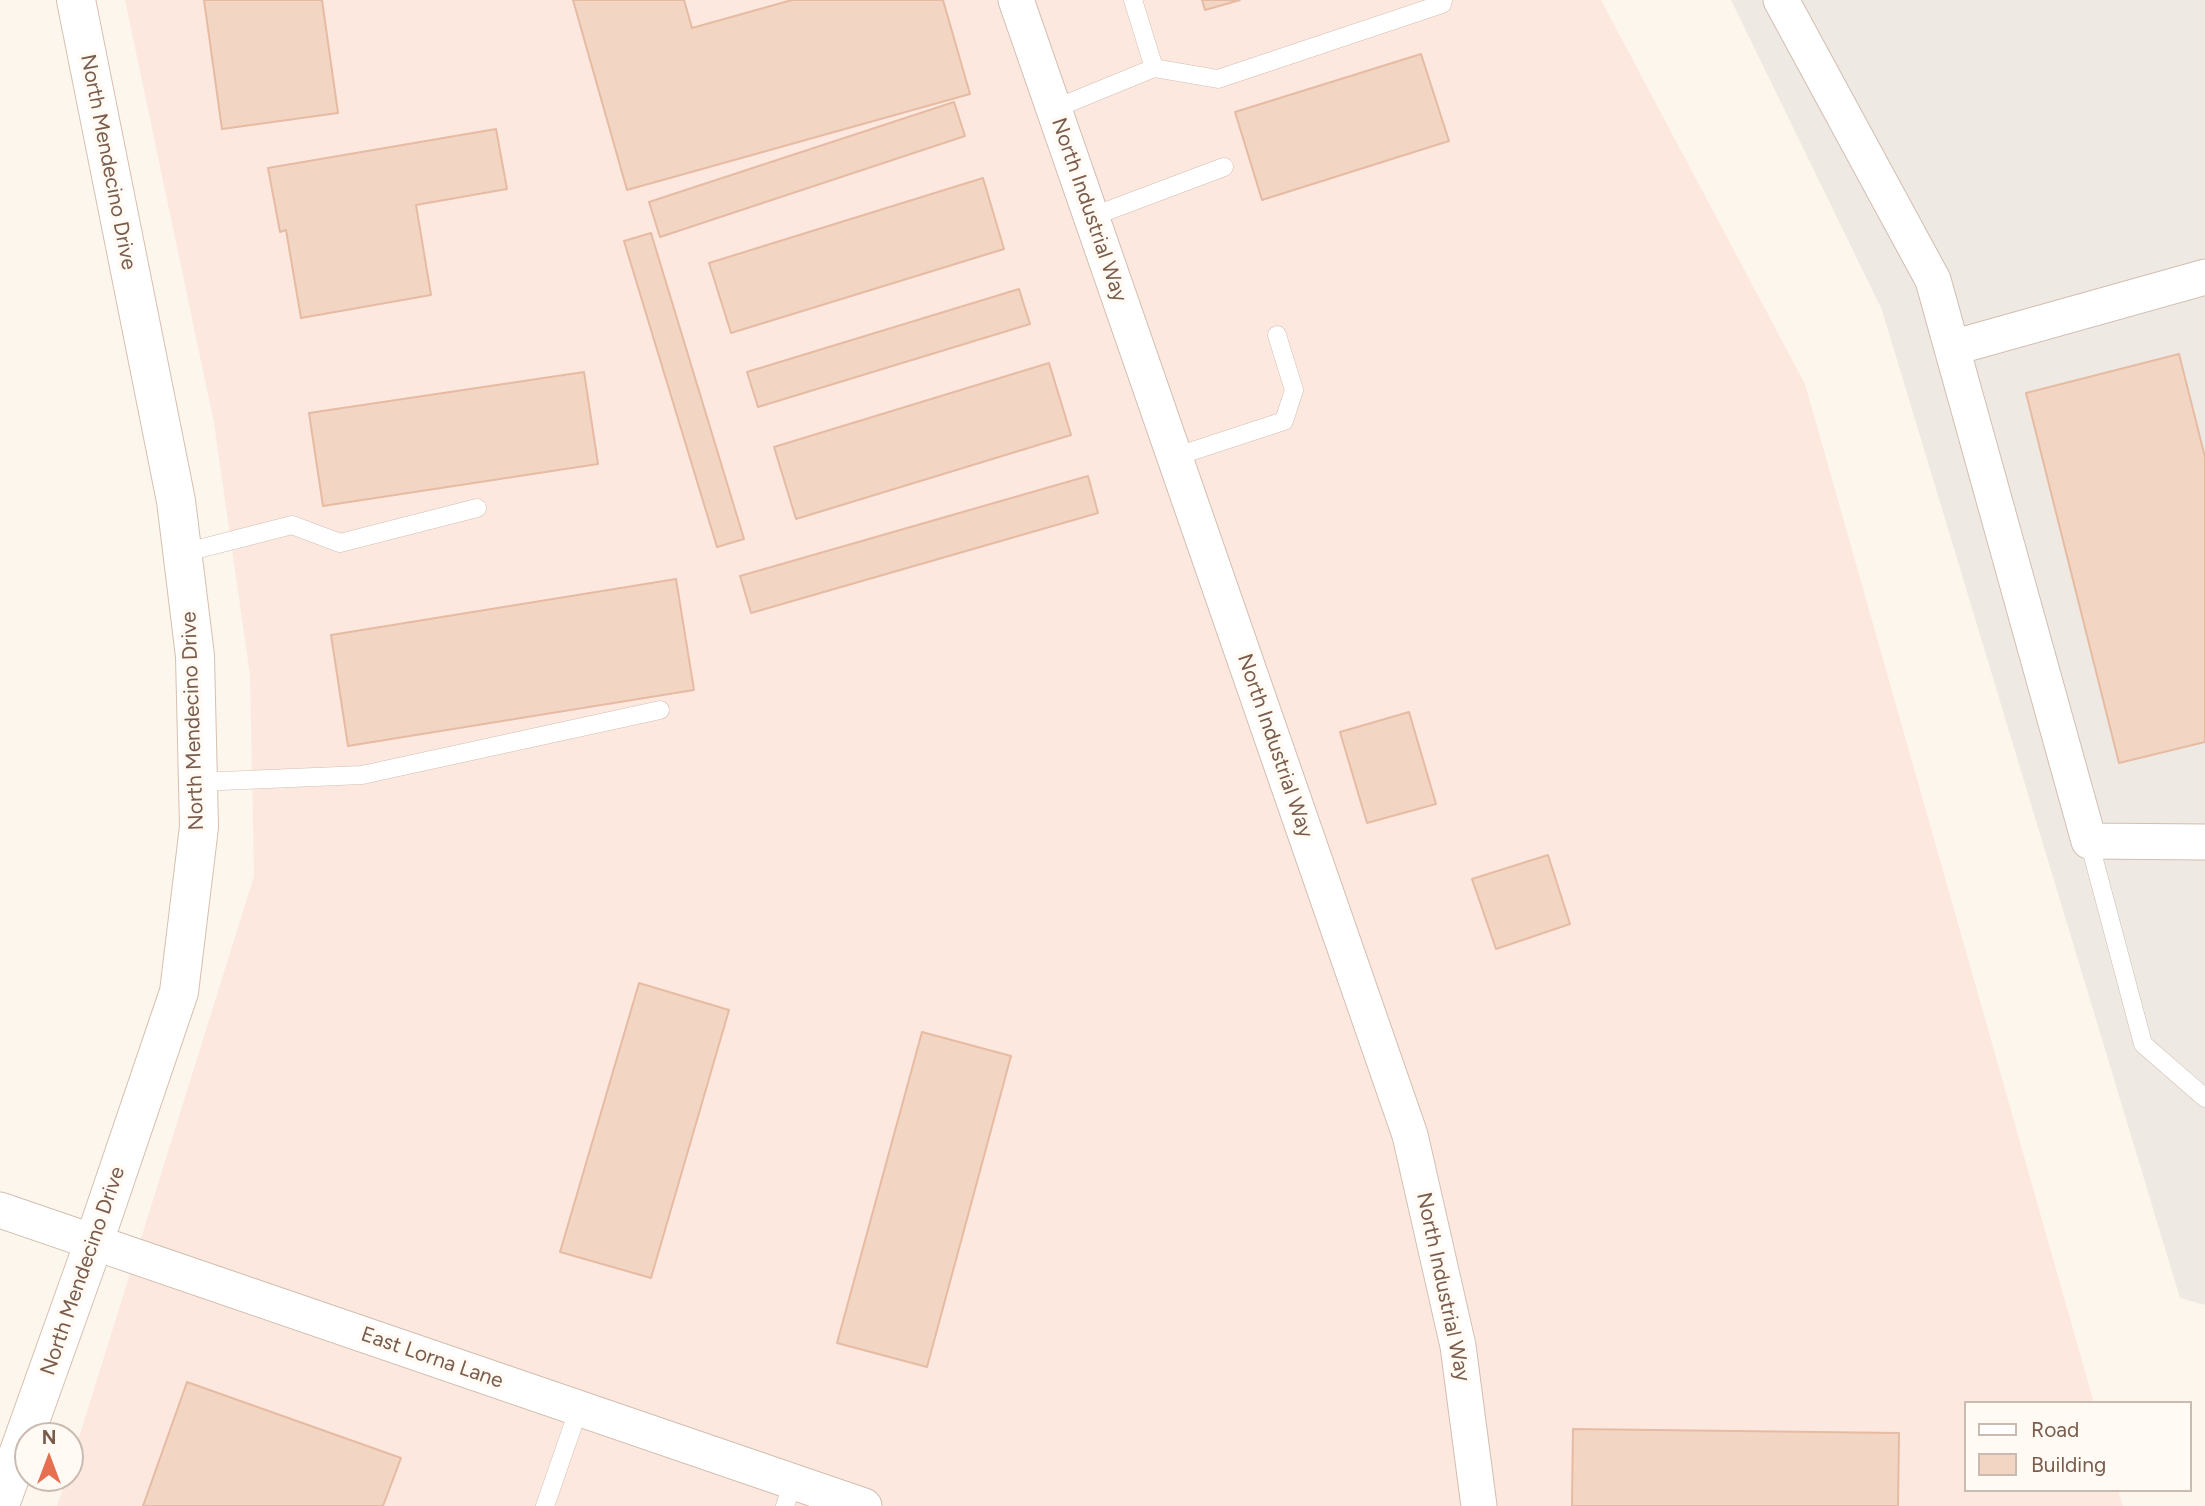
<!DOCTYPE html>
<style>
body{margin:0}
#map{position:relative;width:2205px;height:1506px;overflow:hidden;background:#fdf6ec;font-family:Figtree,sans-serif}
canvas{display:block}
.legend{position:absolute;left:1964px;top:1401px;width:228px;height:91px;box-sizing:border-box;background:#fffaf3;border:2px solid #cabbb1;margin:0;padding:9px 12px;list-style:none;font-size:21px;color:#7a5c4d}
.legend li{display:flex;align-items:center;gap:14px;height:35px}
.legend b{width:35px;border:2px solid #cabbb1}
.north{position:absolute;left:14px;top:1422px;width:70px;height:70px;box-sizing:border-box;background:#fffaf3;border:2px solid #cabbb1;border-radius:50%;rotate:0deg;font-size:19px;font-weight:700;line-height:28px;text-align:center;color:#7a5c4d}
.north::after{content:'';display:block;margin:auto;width:24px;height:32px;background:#e76f51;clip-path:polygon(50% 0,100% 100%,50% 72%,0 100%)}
</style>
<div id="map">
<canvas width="2205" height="1506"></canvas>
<ul class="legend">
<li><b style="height:9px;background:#fff"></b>Road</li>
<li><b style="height:19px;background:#f3d5c3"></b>Building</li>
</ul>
<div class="north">N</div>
</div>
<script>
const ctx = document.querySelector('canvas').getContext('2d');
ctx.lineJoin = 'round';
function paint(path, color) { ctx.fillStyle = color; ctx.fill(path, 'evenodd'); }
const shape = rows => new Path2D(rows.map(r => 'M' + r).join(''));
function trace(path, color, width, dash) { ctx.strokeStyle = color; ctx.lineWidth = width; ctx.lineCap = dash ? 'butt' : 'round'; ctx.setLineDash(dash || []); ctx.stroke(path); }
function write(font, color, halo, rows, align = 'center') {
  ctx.font = font + ' Figtree,sans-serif'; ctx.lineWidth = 7; ctx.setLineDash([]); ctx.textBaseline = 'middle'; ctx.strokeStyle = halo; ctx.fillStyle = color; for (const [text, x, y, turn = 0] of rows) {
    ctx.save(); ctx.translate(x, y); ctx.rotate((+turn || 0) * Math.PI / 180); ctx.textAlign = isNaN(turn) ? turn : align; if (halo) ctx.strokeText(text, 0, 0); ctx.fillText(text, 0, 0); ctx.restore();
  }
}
const commercial = shape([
 [125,0,1601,0,1805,384,2094,1403,1965,1403,1965,1490,2118,1490,2123,1506,57,1506,66,1478,70,1478,70,1466,254,876,250,675,214,423]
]);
const industrial = shape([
 [1731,0,2205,0,2205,1305,2180,1298,1882,310]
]);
const building = shape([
 [204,0,322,0,338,113,222,129,204,0],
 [573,0,684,0,692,28,792,0,943,0,970,94,627,190,573,0],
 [1202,0,1240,0,1205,10,1202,0],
 [1421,54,1449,141,1262,200,1235,112,1421,54],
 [954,102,965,136,660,237,649,202,954,102],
 [496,129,507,189,416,205,431,295,301,318,286,230,280,232,268,168,496,129],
 [983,178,1004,249,731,333,709,263,983,178],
 [651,233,744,539,717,547,624,241,651,233],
 [1019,289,1030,324,758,407,747,372,1019,289],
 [2179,354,2205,457,2205,742,2119,763,2026,393,2179,354],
 [1049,363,1071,435,796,519,774,447,1049,363],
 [584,372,598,464,323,506,309,413,584,372],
 [1088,476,1098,513,751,613,740,576,1088,476],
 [676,579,694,690,348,746,331,635,676,579],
 [1409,712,1436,804,1367,823,1340,732,1409,712],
 [1548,855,1570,924,1496,949,1472,879,1548,855],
 [639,983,729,1010,651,1278,560,1252,639,983],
 [922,1032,1011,1056,927,1367,837,1343,922,1032],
 [187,1382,401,1458,383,1506,143,1506,187,1382],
 [1573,1429,1899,1433,1898,1506,1572,1506,1573,1429]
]);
const lane = shape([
 [1133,0,1154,68,1218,79,1442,4,1443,0],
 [1054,109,1154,68],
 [1091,217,1224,167],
 [1174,457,1284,421,1294,390,1277,335],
 [183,553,292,525,340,543,477,508],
 [198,782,362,775,660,710],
 [2089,841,2143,1044,2205,1098],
 [545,1506,579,1408],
 [785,1506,793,1482]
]);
const street = shape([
 [1016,0,1410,1135,1458,1346,1479,1506],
 [1781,0,1933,280,2089,841,2205,842],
 [1952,348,2205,277],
 [0,1210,864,1506]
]);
const secondary = shape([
 [0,1505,94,1242,179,992,199,827,195,656,176,501,76,0]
]);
const streetNames = [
 ["North Mendecino Drive",108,162,79],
 ["North Industrial Way",1089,210,71],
 ["North Mendecino Drive",193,721,-92],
 ["North Industrial Way",1275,746,71],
 ["North Mendecino Drive",83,1271,-71],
 ["North Industrial Way",1443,1287,78],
 ["East Lorna Lane",432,1358,19]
];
paint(commercial, '#fde8e0');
paint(industrial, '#efe9e4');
paint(building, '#f3d5c3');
trace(building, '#e6bba3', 2);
trace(lane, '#d1beb0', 19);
trace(street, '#d1beb0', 37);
trace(secondary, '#d6c0b0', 40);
trace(lane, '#fff', 18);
trace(street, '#fff', 35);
trace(secondary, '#fff', 38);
write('21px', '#7a5c4d', '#fffaf3', streetNames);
</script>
